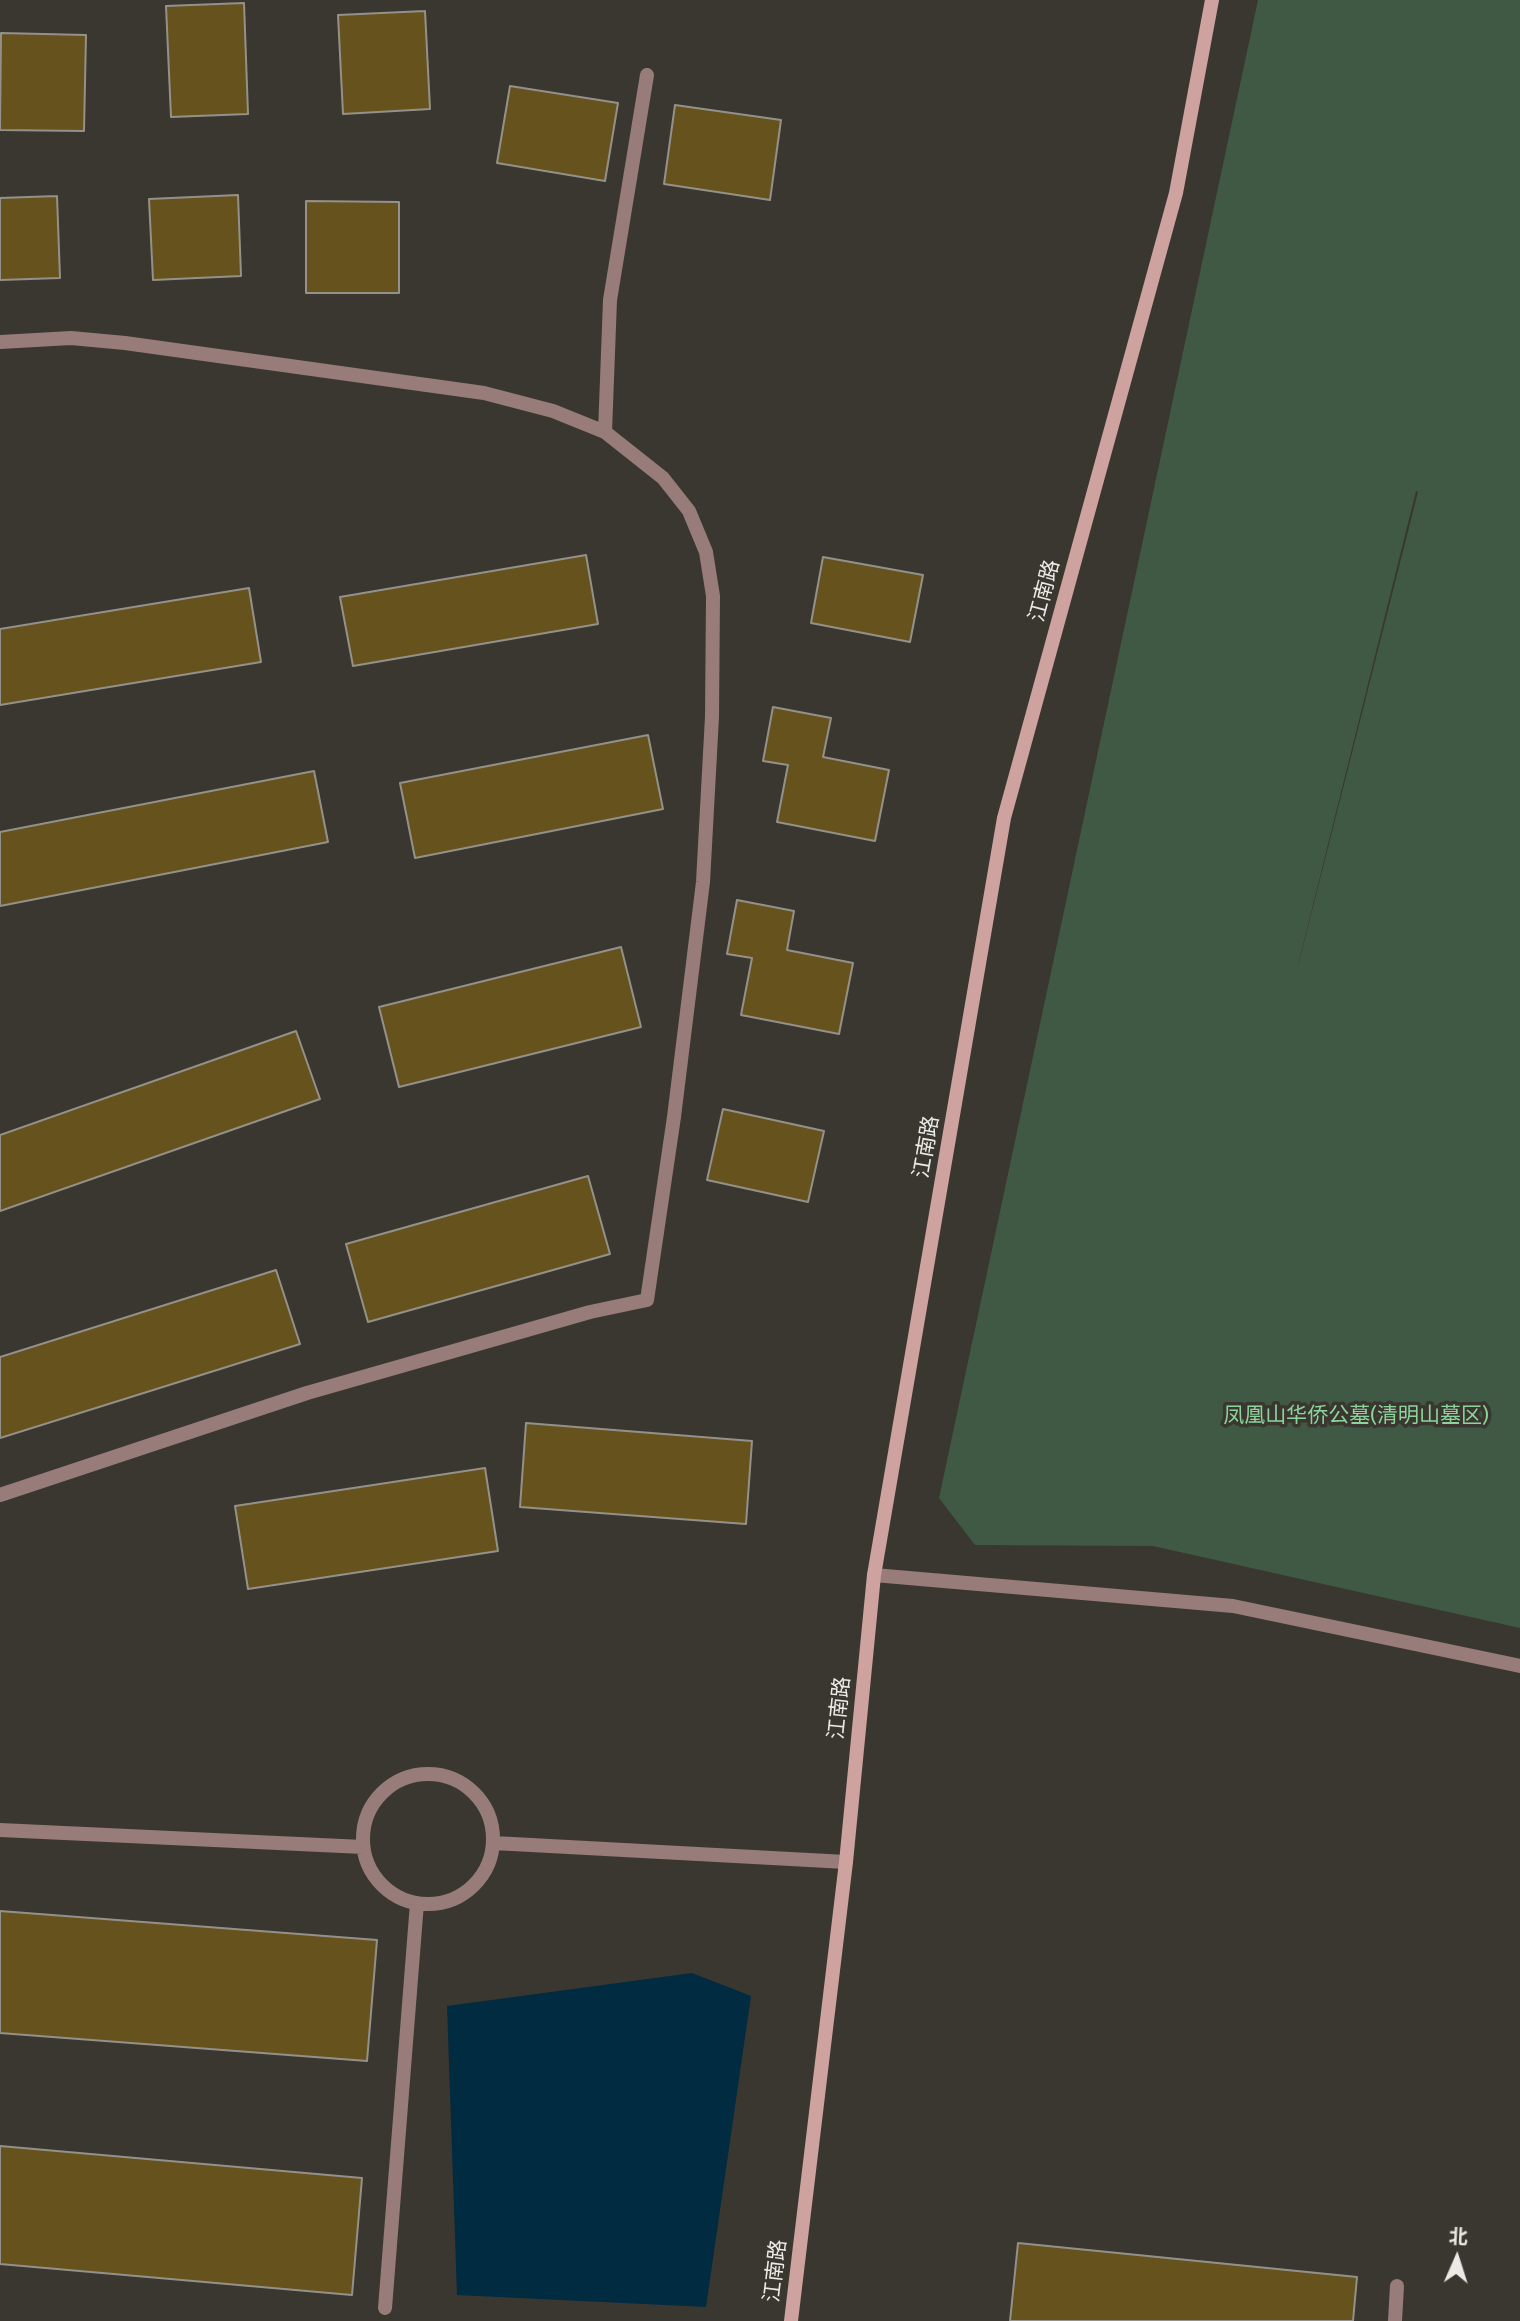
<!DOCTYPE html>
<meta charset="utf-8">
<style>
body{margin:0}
#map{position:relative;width:1520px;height:2321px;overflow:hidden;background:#3a3731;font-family:"Fira Sans","Noto Sans SC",sans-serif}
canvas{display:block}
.north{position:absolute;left:1422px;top:2223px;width:70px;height:70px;-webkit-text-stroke:5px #3a3731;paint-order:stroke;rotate:3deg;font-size:19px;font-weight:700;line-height:28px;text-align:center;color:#eceae6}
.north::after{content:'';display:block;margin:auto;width:24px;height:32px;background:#eceae6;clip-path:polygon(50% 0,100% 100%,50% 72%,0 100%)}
</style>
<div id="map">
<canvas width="1520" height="2321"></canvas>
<div class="north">北</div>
</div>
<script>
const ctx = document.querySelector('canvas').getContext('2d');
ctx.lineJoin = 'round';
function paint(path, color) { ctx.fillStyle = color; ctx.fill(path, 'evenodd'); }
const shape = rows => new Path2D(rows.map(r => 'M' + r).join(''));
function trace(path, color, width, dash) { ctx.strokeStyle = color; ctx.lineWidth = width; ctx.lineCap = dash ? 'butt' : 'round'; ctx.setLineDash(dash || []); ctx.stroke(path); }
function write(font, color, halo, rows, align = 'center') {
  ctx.font = font + ' "Fira Sans","Noto Sans SC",sans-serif'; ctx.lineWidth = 7; ctx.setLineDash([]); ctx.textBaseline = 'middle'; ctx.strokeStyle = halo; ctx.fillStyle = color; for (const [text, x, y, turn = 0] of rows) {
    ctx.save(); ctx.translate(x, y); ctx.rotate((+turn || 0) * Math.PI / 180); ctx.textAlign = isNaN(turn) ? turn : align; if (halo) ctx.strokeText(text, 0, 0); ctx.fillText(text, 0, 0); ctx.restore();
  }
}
const green = shape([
 [1258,0,1520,0,1520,1628,1153,1546,975,1545,939,1498],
 [1416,491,1418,492,1298,966,1298,965]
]);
const water = shape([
 [692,1973,751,1996,706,2307,457,2295,447,2006]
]);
const building = shape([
 [244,3,248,114,171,117,166,6,244,3],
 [425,11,430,109,343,114,338,15,425,11],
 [1,33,86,35,84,131,0,130,1,33],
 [510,86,618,103,605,181,497,163,510,86],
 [675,105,781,120,770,200,664,184,675,105],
 [238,195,241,276,153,280,149,199,238,195],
 [57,196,60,278,0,280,0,198,57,196],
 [306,201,399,202,399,293,306,293,306,201],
 [586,555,598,624,353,666,340,597,586,555],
 [823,557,923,575,910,642,811,623,823,557],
 [249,588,261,662,0,705,0,629,249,588],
 [773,707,831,718,823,757,889,770,875,841,777,822,788,765,763,761,773,707],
 [648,735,663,809,415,858,400,783,648,735],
 [314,771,328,842,0,906,0,832,314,771],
 [737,900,794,911,787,950,853,963,839,1034,741,1015,752,958,727,954,737,900],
 [621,947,641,1027,399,1087,379,1007,621,947],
 [296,1031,320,1099,0,1211,0,1135,296,1031],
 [723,1109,824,1131,808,1202,707,1180,723,1109],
 [588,1176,610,1254,368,1322,346,1244,588,1176],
 [276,1270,300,1344,0,1438,0,1357,276,1270],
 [526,1423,752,1441,746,1524,520,1507,526,1423],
 [485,1468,498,1551,248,1589,235,1506,485,1468],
 [0,1911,377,1940,367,2061,0,2033,0,1911],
 [0,2146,362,2178,352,2295,0,2264,0,2146],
 [1018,2243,1357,2277,1353,2321,1010,2321,1018,2243]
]);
const service = shape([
 [0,342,71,338,125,343,484,393,553,411,605,432,663,478,689,511,706,552,713,596,712,717,703,882,674,1117,647,1300,590,1312,307,1393,0,1495],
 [605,432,610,300,647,75],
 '363 1839a65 65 0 1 1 130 0a65 65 0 1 1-130 0Z',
 [0,1830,363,1847],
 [494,1843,846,1862],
 [385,2308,417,1903],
 [1395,2321,1397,2286]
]);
const minor = shape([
 [874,1575,1233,1606,1520,1666]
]);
const secondary = shape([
 [791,2321,846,1862,874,1575,1004,818,1176,193,1212,0]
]);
const streetNames = [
 ["江南路",1045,591,-75],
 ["江南路",927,1147,-80],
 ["江南路",840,1708,-84],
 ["江南路",776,2271,-83]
];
const parkNames = [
 ["凤凰山华侨公墓(清明山墓区)",1356,1416]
];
paint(green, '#3f5944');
paint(water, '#002b41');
paint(building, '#66521c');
trace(building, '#94918a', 2);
trace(service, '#977c7a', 14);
trace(minor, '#977c7a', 14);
trace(secondary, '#cda29f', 14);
write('21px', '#eceae6', '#3a3731', streetNames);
write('21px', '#8cd39c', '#3a3731', parkNames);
</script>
